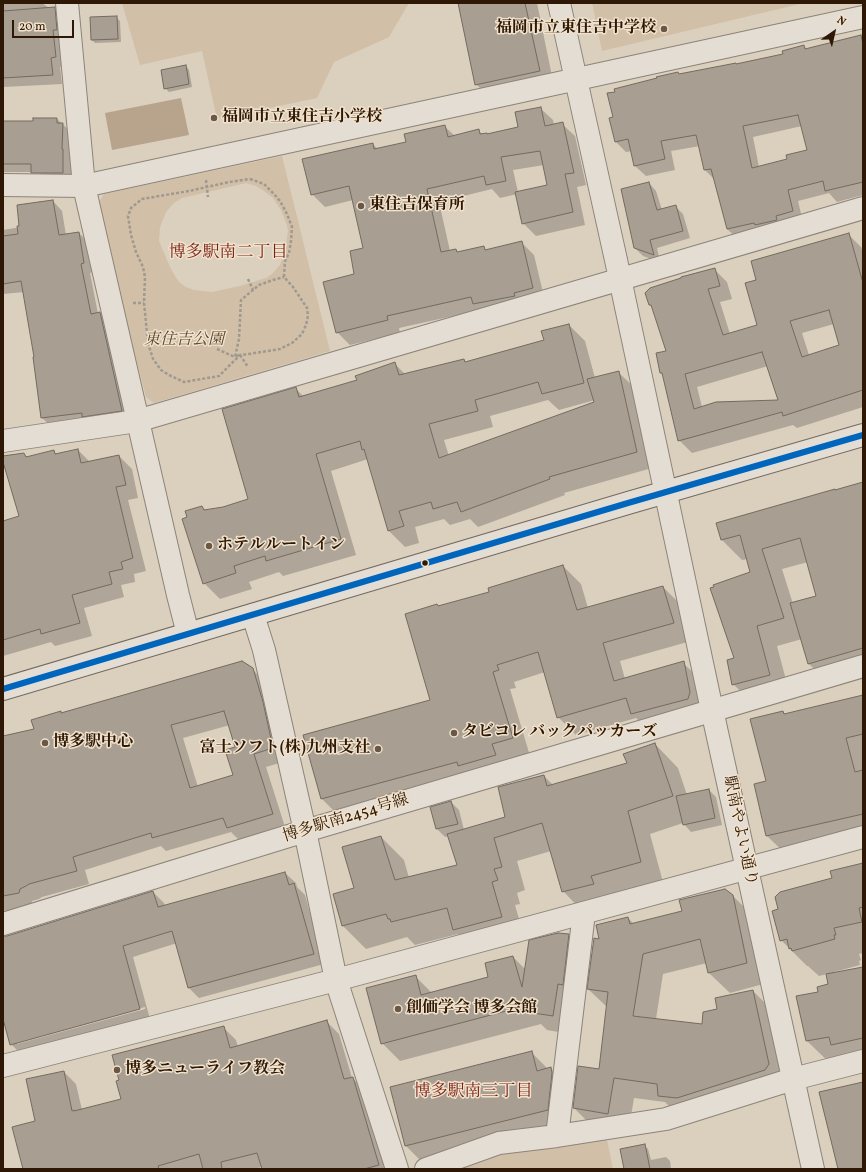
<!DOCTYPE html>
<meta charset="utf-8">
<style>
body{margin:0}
#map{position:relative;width:866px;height:1172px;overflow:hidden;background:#dbcfbe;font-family:Vollkorn,serif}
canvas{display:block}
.frame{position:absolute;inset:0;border:4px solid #2e1704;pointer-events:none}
.north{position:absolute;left:814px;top:12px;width:40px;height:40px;-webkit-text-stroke:3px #f0e2cc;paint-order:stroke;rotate:34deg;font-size:11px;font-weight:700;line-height:16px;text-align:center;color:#2e1704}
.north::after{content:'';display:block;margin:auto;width:14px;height:18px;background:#2e1704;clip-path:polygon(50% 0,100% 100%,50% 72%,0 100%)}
.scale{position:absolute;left:12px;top:20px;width:62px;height:18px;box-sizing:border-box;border:2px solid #2e1704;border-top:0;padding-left:5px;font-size:12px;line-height:14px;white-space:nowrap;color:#2e1704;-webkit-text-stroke:3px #f0e2cc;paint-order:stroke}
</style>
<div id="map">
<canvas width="866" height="1172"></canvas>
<div class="frame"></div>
<div class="north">N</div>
<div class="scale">20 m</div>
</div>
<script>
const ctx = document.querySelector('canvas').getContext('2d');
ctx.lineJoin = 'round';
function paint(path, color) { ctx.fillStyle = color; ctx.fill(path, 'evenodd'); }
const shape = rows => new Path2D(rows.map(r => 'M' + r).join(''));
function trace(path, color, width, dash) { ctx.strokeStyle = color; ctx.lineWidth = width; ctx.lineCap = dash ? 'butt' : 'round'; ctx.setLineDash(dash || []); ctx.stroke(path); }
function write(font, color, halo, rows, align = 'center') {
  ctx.font = font + ' Vollkorn,"Noto Serif JP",serif'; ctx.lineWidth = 3; ctx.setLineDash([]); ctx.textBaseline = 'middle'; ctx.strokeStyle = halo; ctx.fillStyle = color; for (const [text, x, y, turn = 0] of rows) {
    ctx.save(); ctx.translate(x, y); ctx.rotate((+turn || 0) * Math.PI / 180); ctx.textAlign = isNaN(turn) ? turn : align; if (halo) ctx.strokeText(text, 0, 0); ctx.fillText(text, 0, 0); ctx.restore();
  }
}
const green = shape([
 [122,3,409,3,389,37,334,62,317,98,217,119,202,51,140,65],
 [592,3,804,3,602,51],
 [282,156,330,351,154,403,146,397,124,314,99,202,104,194],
 [246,183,256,186,264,191,273,198,281,210,287,225,288,231,285,252,280,265,272,274,266,278,240,286,212,292,194,290,186,287,179,282,175,276,170,267,159,241,160,227,166,212,174,203,182,198],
 [607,1140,613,1169,456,1169,501,1152]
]);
const water = shape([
 [181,98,189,135,112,150,105,113]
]);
const shadow = shape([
 [3,3,42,3,49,8,54,8,63,17,65,66,60,67,62,84,3,87],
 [459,3,537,3,554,86,491,99,476,84],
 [116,17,120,21,121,42,95,43,92,40],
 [860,36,863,38,863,195,837,202,829,193,798,201,803,222,738,239,727,229,715,180,705,170,700,146,671,151,675,170,646,176,635,166,632,151,626,152,616,142,680,75,784,55,804,46,806,49],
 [802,126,808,151,788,160,759,167,753,137],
 [186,66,189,70,192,87,169,92,165,88],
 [540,108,553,120,554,125,562,124,575,136,586,185,577,187,585,225,536,236,523,223,517,194,500,198,492,189,439,202,450,251,456,250,459,253,484,248,487,250,521,242,534,255,545,301,480,310,399,328,400,333,350,345,337,332,364,249,353,200,325,207,312,194,372,144,378,149,407,143,444,126,455,136,479,131,483,135,487,135,519,128],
 [544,165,548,186,518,192,513,170],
 [57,119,71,132,71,174,41,174,39,172,3,172,3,122,34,122],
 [649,183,656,191,662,210,675,206,683,214,690,238,657,248,660,262,643,256,635,248],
 [53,201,62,211,66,235,79,233,89,243,93,272,90,273,98,314,100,313,109,323,131,420,52,427,42,418,34,358,35,358,24,292,3,294,3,230,21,227],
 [849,235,861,247,863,252,863,407,797,428,793,425,692,453,679,440,664,375,661,373,667,351,653,307,650,305,714,269,727,282,732,299,720,302,730,334,758,326,757,280],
 [834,324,840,345,809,355,802,333],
 [768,366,779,401,702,407,697,387],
 [569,325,585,341,595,378,618,372,635,388,652,468,564,493,565,495,478,527,470,519,450,525,444,519,415,527,419,543,405,547,389,531,368,459,331,471,356,555,283,576,279,572,249,582,252,589,220,599,204,583,202,507,206,511,224,508,250,500,296,389,304,397,358,381,395,364,406,375,464,360,466,363,545,340],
 [548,400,559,410,595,400,596,403,449,456,444,440,493,427,490,416],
 [78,450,90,462,119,456,132,469,138,498,128,500,146,571,134,574,135,582,121,585,124,597,84,608,92,636,55,646,51,642,3,656,3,522,20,517,3,457,24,454,28,458,54,452,57,455],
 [863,484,863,674,830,684,809,664,802,639,777,646,790,695,754,704,733,684,735,659,751,573,748,559,742,560,722,540],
 [808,562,818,596,793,604,782,569],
 [563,566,581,584,588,608,663,587,681,605,691,641,620,661,625,679,683,663,701,680,708,710,649,731,636,718,576,735,558,717,545,672,514,682,516,688,510,689,530,756,340,817,322,799,304,735,432,700,438,607,490,593],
 [252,669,265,682,286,761,266,767,285,827,240,841,231,832,166,851,161,846,85,870,89,884,42,897,39,899,32,901,32,906,3,911,3,737,35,730,62,714],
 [230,725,236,748,234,775,198,787,183,738],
 [863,696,863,839,788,856,767,836,755,785,767,782,783,712,785,715],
 [655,744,678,768,687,795,709,790,716,797,722,825,691,832,683,823,650,834,664,886,586,915,563,891,551,851,517,861,525,890,517,893,520,904,515,905,525,940,478,953,458,934,415,945,407,937,366,949,343,926,355,888,381,837,404,860,409,878,458,866,449,836,445,837,437,829,431,808,451,802,459,810,464,830,507,817,544,776,553,785,628,764],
 [863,864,863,953,859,954,861,960,859,961,860,965,834,972,835,973,863,968,863,1069,833,1066,807,1041,797,997,819,993,829,985,827,974,819,976,808,966,807,966,781,940,833,878],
 [285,873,296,883,297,887,305,895,324,964,199,998,188,987,177,943,133,957,150,1019,22,1055,11,1044,3,1015,3,937,7,937,153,892,164,903,165,906],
 [145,1007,145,1009,17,1044,17,1042],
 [732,895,753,916,767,983,730,993,709,973,707,963,663,974,656,1019,703,1025,719,1010,753,991,773,1011,788,1085,679,1116,665,1102,634,1098,628,1134,594,1128,574,1108,600,1070,607,1007,588,989,601,941,628,918,634,924,683,911],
 [568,935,586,953,570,1034,547,1030,541,1024,400,1061,382,1043,415,976,432,993,490,978,513,957,526,970],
 [326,1021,339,1034,352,1078,366,1090,389,1169,263,1169,262,1167,254,1169,24,1169,36,1121,64,1072,76,1084,82,1110,122,1100,223,1027,236,1040,238,1047],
 [531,1052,548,1069,550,1068,571,1090,568,1131,427,1167,406,1146],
 [644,1145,648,1149,651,1160,666,1157,670,1161,671,1169,625,1169]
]);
const building = shape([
 [458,3,525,3,540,71,475,85,458,3],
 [55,7,57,30,53,30,56,57,51,58,53,75,3,78,3,11,55,7],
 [117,16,118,39,91,40,90,17,117,16],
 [861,35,863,44,863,182,825,191,823,181,788,190,793,211,776,216,777,220,755,225,754,223,727,229,711,169,704,170,696,135,661,141,665,159,634,166,628,139,615,142,609,118,613,117,607,93,615,92,614,89,657,78,656,77,678,72,679,74,736,63,736,64,783,54,782,51,804,45,805,49,861,35],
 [798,115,807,150,786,155,787,159,752,168,743,126,798,115],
 [186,65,189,84,164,89,161,70,186,65],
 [541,107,545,126,563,122,574,173,565,174,573,212,522,224,515,192,547,185,540,151,501,157,506,181,486,185,484,176,427,189,441,252,456,249,457,252,484,246,485,250,522,241,533,288,514,293,515,296,473,304,471,297,387,316,388,320,336,333,323,282,354,274,350,251,363,248,349,186,311,195,302,159,373,143,374,149,406,142,404,134,445,125,448,137,479,129,480,134,487,133,487,134,518,127,515,112,541,107],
 [33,118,57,118,57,123,63,123,62,149,63,149,63,173,31,173,31,164,3,164,3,121,33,121,33,118],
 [649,182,657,210,676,205,683,231,650,240,654,255,634,248,621,189,649,182],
 [53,200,59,235,79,232,84,263,81,264,91,314,100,312,122,411,82,417,82,413,41,418,33,357,34,357,21,281,3,284,3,236,18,234,17,226,19,226,17,205,53,200],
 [849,233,863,283,863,390,783,416,782,412,700,435,678,441,662,373,660,373,656,353,666,351,651,305,649,305,645,293,650,288,681,278,681,277,715,268,720,286,708,289,723,335,757,325,745,283,756,280,751,261,849,233],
 [829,310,839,345,802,357,790,321,829,310],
 [762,352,778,400,716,402,694,409,685,374,762,352],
 [569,324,584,383,542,394,538,382,475,400,478,411,429,424,439,458,594,402,587,379,619,371,637,452,549,477,550,479,461,512,457,502,433,509,431,502,399,511,404,526,388,531,364,449,362,450,360,441,316,454,341,539,266,561,265,556,234,566,236,573,203,584,182,519,187,517,185,511,202,506,204,510,223,507,248,499,222,409,296,387,299,397,357,380,355,376,395,362,399,375,464,359,465,362,544,340,541,331,569,324],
 [78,449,81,463,119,455,126,485,116,487,133,558,121,562,123,569,109,572,112,584,72,595,80,623,41,634,40,629,3,640,3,521,19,516,3,462,3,456,24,453,26,457,54,450,55,454,78,449],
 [863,482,863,648,808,664,790,603,816,596,800,538,762,549,784,618,757,626,770,675,732,685,727,660,734,658,710,588,714,587,713,585,750,572,740,535,721,540,716,523,835,489,835,490,863,482],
 [563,565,577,610,663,586,674,623,603,643,614,681,684,661,690,692,688,699,631,714,626,698,557,718,538,652,497,665,499,670,493,672,513,738,492,744,496,755,458,766,457,762,321,799,303,735,430,700,405,614,437,604,438,606,489,592,488,588,563,565],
 [242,661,253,668,263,702,273,748,254,754,273,814,227,828,223,818,152,838,151,833,73,857,77,871,29,884,26,886,20,889,19,893,3,896,3,736,34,729,31,720,61,711,61,713,242,661],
 [224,711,235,747,225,750,233,775,190,788,171,725,224,711],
 [863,695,863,734,846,738,855,772,863,770,863,814,766,836,754,784,766,781,750,719,783,711,784,714,863,695],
 [655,743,673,796,628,811,641,862,591,876,594,884,562,892,542,823,494,838,502,867,494,869,498,880,492,882,502,917,453,930,447,908,391,922,390,919,388,919,386,914,342,926,333,894,354,888,342,847,381,836,395,880,457,865,447,834,505,817,498,787,544,775,547,786,627,763,623,754,655,743],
 [709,789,715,818,683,825,676,796,709,789],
 [451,801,458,824,436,829,430,807,451,801],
 [863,863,863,907,859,908,862,922,834,928,836,935,834,935,835,939,792,951,791,948,789,949,787,939,780,941,772,911,778,909,775,897,780,892,832,878,830,871,863,863],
 [285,872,289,885,294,883,314,954,188,988,172,931,123,946,140,1009,10,1045,3,1019,3,936,7,936,153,891,158,907,285,872],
 [725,889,733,895,747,963,708,973,700,939,643,954,633,1016,702,1024,703,1012,717,1009,715,998,753,990,769,1064,765,1070,677,1098,658,1096,657,1084,614,1078,608,1114,573,1108,578,1066,599,1069,608,992,587,989,594,938,599,939,596,925,628,917,630,924,682,911,679,900,725,889],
 [558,933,569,934,563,985,558,984,553,1016,527,1012,525,1006,381,1044,366,988,416,975,421,995,488,977,485,963,513,956,522,987,529,940,558,933],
 [863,967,863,1038,831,1045,829,1037,806,1041,796,996,818,992,817,987,828,984,826,974,863,967],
 [327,1020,344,1079,353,1077,379,1165,364,1169,262,1169,257,1153,221,1162,222,1169,203,1169,199,1154,158,1166,159,1169,23,1169,12,1127,35,1121,26,1079,64,1071,72,1111,74,1110,74,1111,121,1099,116,1081,119,1080,112,1055,224,1026,230,1048,327,1020],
 [532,1051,537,1071,551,1067,552,1073,548,1110,405,1146,390,1087,532,1051],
 [863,1082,863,1169,838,1169,819,1092,863,1082],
 [645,1144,650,1169,624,1169,620,1149,645,1144]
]);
const path = shape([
 [250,179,264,184,274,194,280,201,287,214,292,227,291,241,289,253,285,261,284,277,293,287,307,308,308,316,306,325,302,334,292,343,280,349,249,354,240,355,219,376,184,382,169,375,161,370,153,359,148,343,144,303,145,277,143,267,136,252,131,235,128,216,131,208,142,199,189,191,229,182,250,179],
 [206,180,208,197],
 [248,279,253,290],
 [133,303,144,303],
 [217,349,235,357],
 [239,355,235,357,239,339,241,300,259,285,273,280,284,277],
 [240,355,248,367]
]);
const minor = shape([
 [67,3,84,186,178,595,188,634],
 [253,615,264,650,305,831,336,980,397,1169],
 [3,924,305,831,863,666],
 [557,1136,584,913],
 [426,1169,499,1143,557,1136,666,1119,793,1079,863,1061]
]);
const tertiary = shape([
 [559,3,616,260,712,710,813,1169],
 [3,185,84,186,863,17],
 [3,441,137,421,863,208],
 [3,1066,336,980,863,837]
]);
const secondary = shape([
 [3,689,628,503,863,435]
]);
const bus1 = shape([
 [3,689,628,503,863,435]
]);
const markers = [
 [664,29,4,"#6b5745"],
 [214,118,4,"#6b5745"],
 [361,206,4,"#6b5745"],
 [209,546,4,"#6b5745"],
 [425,563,3.5,"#2e1704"],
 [454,733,4,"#6b5745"],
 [45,743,4,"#6b5745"],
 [378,749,4,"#6b5745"],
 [398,1009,4,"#6b5745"],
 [117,1070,4,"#6b5745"]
];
const poiNames = [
 ["福岡市立東住吉中学校",656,29,"right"],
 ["福岡市立東住吉小学校",222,118],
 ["東住吉保育所",369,206],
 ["ホテルルートイン",217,546],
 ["タビコレ バックパッカーズ",462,733],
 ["博多駅中心",53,743],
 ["富士ソフト(株)九州支社",370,749,"right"],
 ["創価学会 博多会館",406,1009],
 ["博多ニューライフ教会",125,1070]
];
const parkNames = [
 ["東住吉公園",184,341]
];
const streetNames = [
 ["博多駅南2454号線",346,819,-17],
 ["駅南やよい通り",739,831,78]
];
const neighbourhoodNames = [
 ["博多駅南二丁目",228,254],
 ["博多駅南三丁目",473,1093]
];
paint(green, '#d1bfa7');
paint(water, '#b8a48c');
paint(shadow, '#0003');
paint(building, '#a89f92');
trace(building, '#746a5f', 1);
trace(minor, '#8d8478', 24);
trace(tertiary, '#8d8478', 24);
trace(secondary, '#746a5f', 24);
trace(path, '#a09990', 2.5, [3, 2]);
trace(minor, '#e3ddd4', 22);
trace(tertiary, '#e3ddd4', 22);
trace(secondary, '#e3ddd4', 22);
trace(bus1, '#0065bd', 6);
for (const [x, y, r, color] of markers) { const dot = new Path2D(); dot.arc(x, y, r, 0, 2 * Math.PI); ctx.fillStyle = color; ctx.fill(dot); trace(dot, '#f0e2cc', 1.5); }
write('bold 16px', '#2e1704', '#f0e2cc', poiNames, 'left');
write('italic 16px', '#5c462f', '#f0e2cc', parkNames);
write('16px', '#2e1704', '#f0e2cc', streetNames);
write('17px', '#7a1f14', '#f0e2cc', neighbourhoodNames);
</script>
